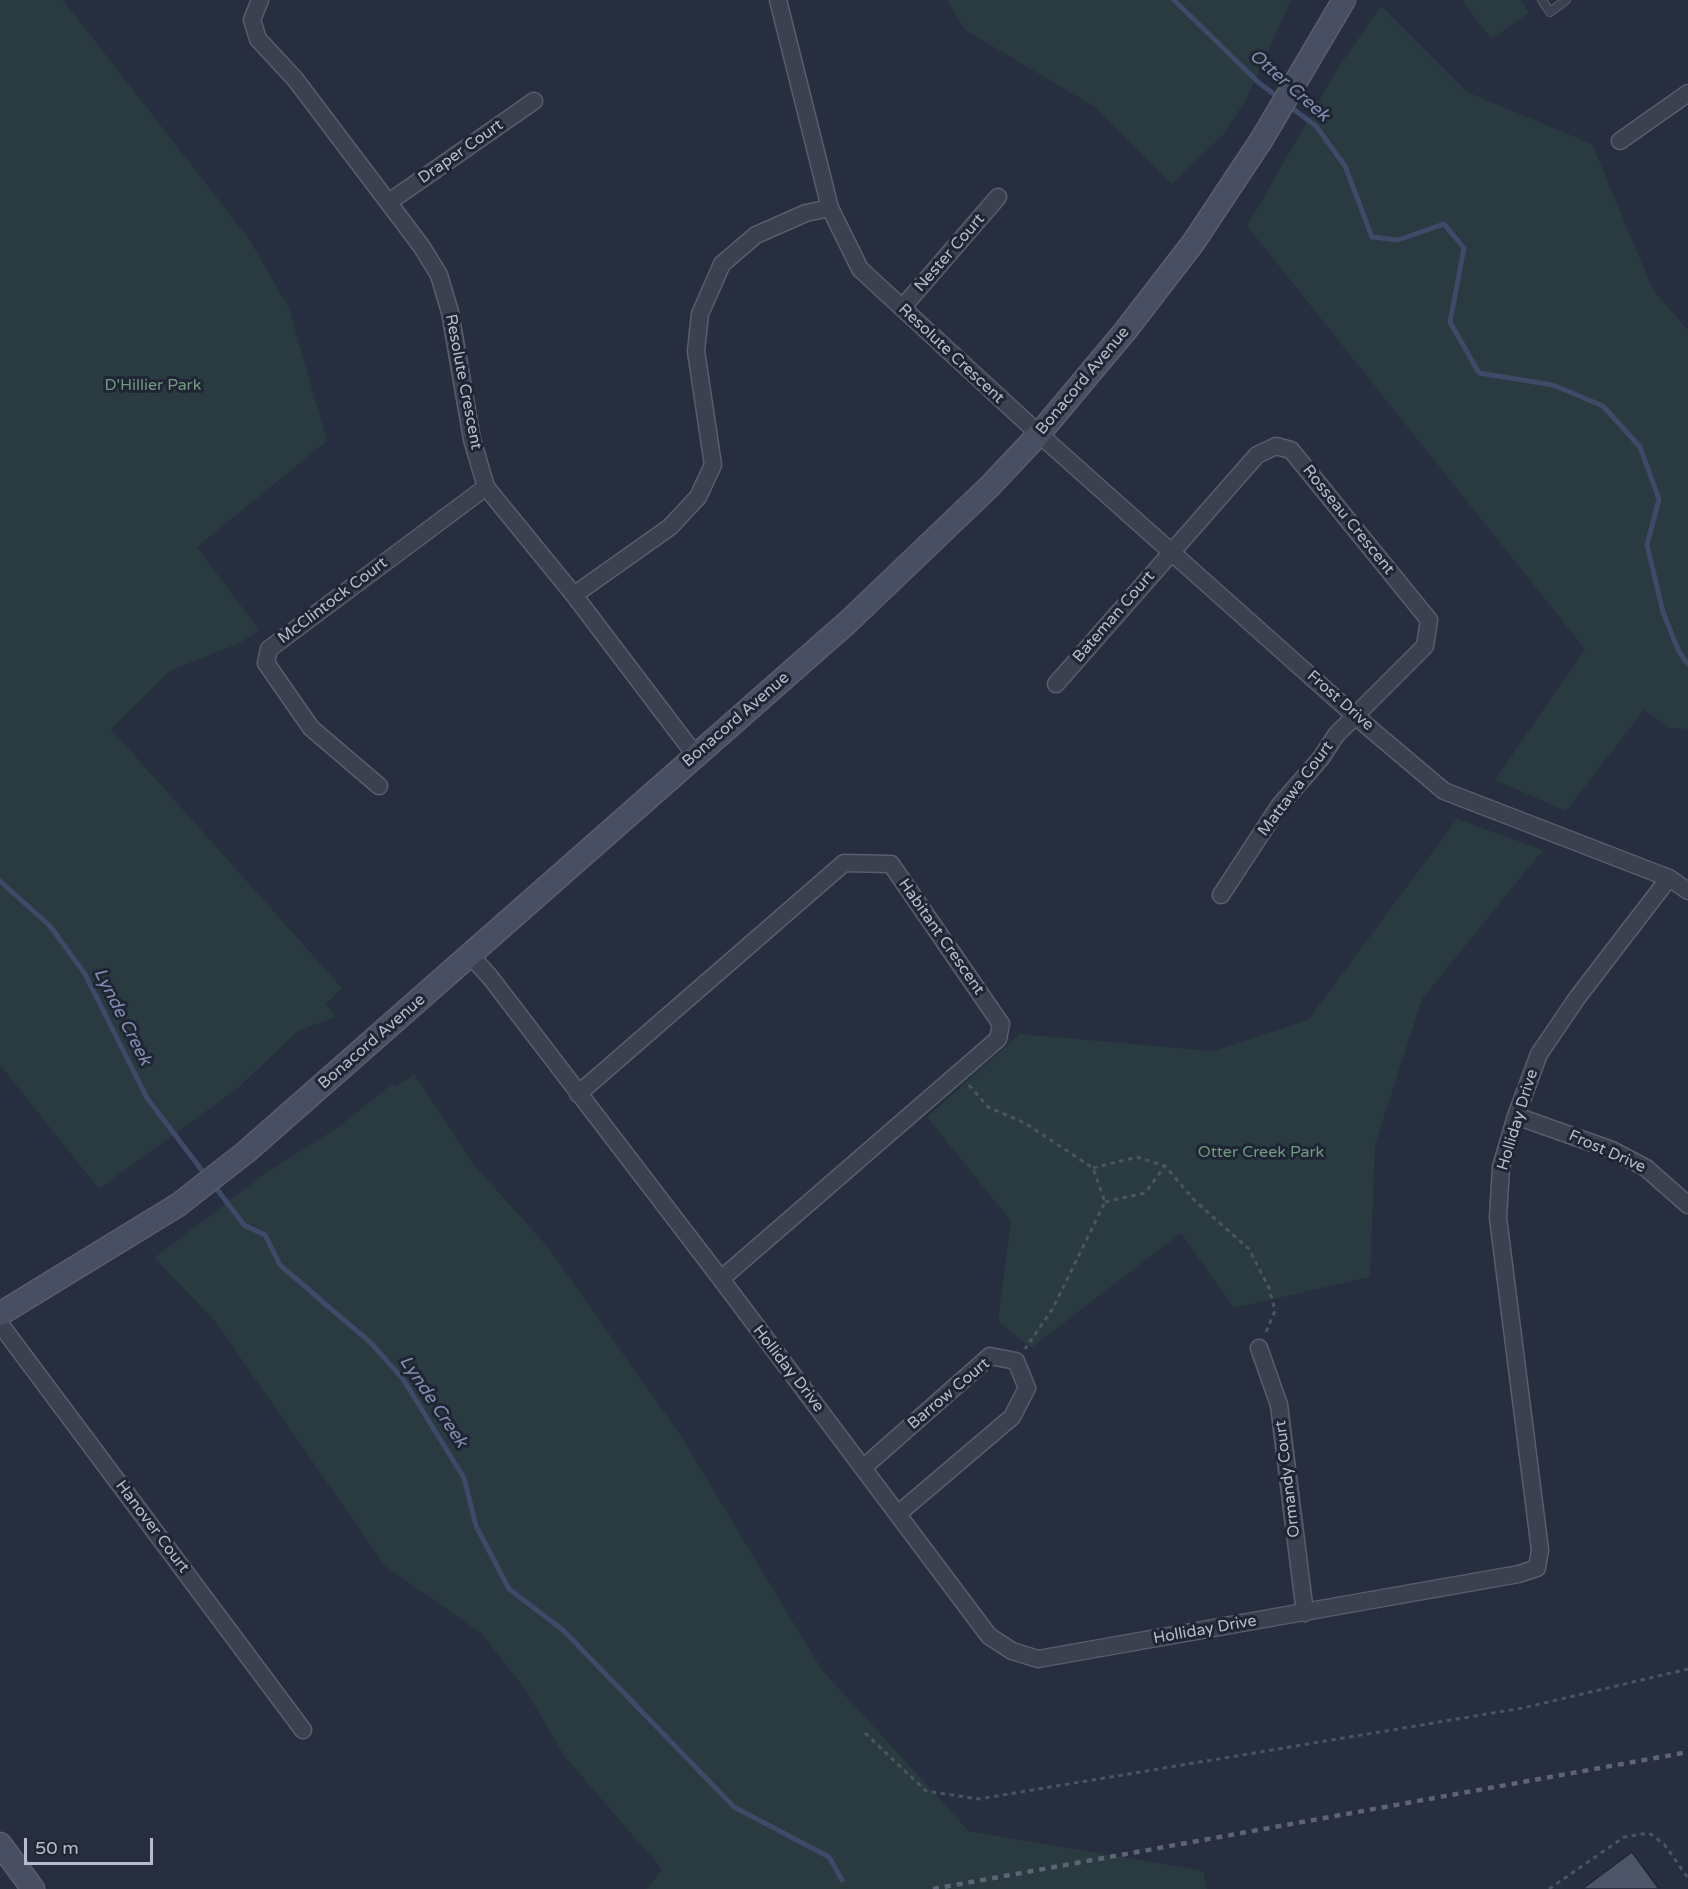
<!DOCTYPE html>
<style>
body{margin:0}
#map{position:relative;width:1688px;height:1889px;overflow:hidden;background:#272e3f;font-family:"Varela Round",sans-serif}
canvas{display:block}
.scale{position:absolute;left:24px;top:1838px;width:129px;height:27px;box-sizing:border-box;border:3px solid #b7bcca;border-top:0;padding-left:8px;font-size:18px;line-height:21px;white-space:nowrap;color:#b7bcca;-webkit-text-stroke:4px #202534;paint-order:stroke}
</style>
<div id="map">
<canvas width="1688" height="1889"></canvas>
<div class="scale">50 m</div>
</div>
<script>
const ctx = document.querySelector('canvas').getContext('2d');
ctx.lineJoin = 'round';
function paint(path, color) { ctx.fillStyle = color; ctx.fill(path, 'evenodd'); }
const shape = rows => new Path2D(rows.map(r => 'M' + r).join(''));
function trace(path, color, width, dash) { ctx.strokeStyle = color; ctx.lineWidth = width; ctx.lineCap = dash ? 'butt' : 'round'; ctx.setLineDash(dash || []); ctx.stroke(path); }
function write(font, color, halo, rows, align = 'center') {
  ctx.font = font + ' "Varela Round",sans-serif'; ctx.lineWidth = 6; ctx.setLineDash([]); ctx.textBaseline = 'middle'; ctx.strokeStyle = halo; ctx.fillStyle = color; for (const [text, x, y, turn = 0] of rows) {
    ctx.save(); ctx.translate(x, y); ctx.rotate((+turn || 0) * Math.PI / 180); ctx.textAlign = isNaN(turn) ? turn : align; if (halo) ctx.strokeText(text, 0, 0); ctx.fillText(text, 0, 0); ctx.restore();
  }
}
const green = shape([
 [0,0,63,0,249,239,289,308,327,441,197,547,259,630,242,642,170,671,111,729,342,988,326,1004,336,1017,298,1031,238,1088,99,1189,0,1065],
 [947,0,1291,0,1247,98,1223,135,1172,184,1095,107,965,30],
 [1465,0,1520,0,1530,12,1491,39,1463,2],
 [1381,6,1467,92,1592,144,1653,290,1688,330,1688,729,1669,728,1644,710,1566,811,1495,780,1585,649,1247,226,1338,68],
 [1457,819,1543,850,1422,999,1375,1145,1370,1277,1234,1308,1181,1233,1031,1348,998,1321,1011,1221,927,1117,1020,1034,1213,1051,1308,1020],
 [414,1074,475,1166,547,1246,681,1436,822,1670,969,1831,1203,1871,1207,1889,647,1889,662,1869,565,1757,525,1689,481,1633,385,1566,215,1321,154,1258,267,1172,337,1128,392,1084,395,1087]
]);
const stream = shape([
 [1174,0,1258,82,1279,98],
 [1289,106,1316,126,1345,166,1372,237,1398,240,1444,224,1464,248,1450,322,1479,373,1553,385,1603,406,1640,447,1659,499,1647,545,1663,612,1679,652,1688,664],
 [0,881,50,926,85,974,147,1098,207,1177],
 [213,1184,244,1225,265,1235,280,1265,372,1344,403,1379,464,1478,476,1526,509,1589,563,1630,734,1807,829,1857,842,1880]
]);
const building = shape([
 [1632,1852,1659,1889,1582,1889,1632,1852]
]);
const path = shape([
 [969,1085,988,1107,1025,1123,1093,1168,1105,1202,1053,1308,1025,1349],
 [1093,1168,1137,1157,1165,1166,1196,1202,1249,1249,1269,1288,1275,1311,1265,1334],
 [1105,1202,1145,1193,1165,1166],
 [865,1733,926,1791,979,1799,1523,1708,1688,1669],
 [1549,1889,1624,1837,1649,1833,1664,1844,1688,1878]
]);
const lane = shape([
 [1542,0,1550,12,1566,0]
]);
const street = shape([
 [260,0,252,20,258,39,295,79,422,247,439,275,450,312,472,439,486,487,574,595,696,756],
 [778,0,830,208,860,269,1039,434,1354,715,1444,791,1669,878,1688,891],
 [1620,141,1688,93],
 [389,202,534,101],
 [902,308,998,197],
 [574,595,670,527,698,497,713,465,696,351,700,314,722,264,756,235,806,213,830,208],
 [1056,684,1257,455,1276,446,1291,450,1429,620,1425,646,1336,735,1321,758,1280,805,1221,895],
 [379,786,311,728,266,663,269,649,486,487],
 [470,955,490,977,721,1279,989,1636,1012,1651,1038,1659,1519,1574,1537,1568,1540,1550,1498,1218,1501,1167,1516,1116,1539,1054,1577,998,1669,878],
 [578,1094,844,863,891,864,1001,1024,998,1039,721,1279],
 [1516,1116,1612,1150,1646,1168,1688,1205],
 [0,1324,303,1730],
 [1259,1348,1279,1405,1305,1613],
 [864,1467,990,1356,1016,1361,1027,1388,1012,1417,899,1513]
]);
const secondary = shape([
 [0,1314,178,1205,246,1152,849,621,989,487,1039,434,1126,330,1193,243,1262,139,1344,0],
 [0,1844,33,1889]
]);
const rail = shape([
 [933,1889,1688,1752]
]);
const streetNames = [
 ["Draper Court",461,152,-35],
 ["Nester Court",950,253,-49],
 ["Resolute Crescent",951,354,43],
 ["Bonacord Avenue",1083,381,-50],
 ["Resolute Crescent",463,382,79],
 ["Rosseau Crescent",1348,520,51],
 ["McClintock Court",333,601,-37],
 ["Bateman Court",1114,617,-49],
 ["Frost Drive",1340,701,41],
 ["Bonacord Avenue",736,720,-41],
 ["Mattawa Court",1296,789,-53],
 ["Habitant Crescent",941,937,55],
 ["Bonacord Avenue",372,1042,-41],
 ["Holliday Drive",1518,1120,-73],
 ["Frost Drive",1607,1152,24],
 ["Holliday Drive",788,1369,52],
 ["Barrow Court",949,1394,-40],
 ["Ormandy Court",1288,1479,-97],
 ["Hanover Court",152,1527,53],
 ["Holliday Drive",1205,1630,-10]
];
const parkNames = [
 ["D'Hillier Park",153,386],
 ["Otter Creek Park",1261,1153]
];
const waterNames = [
 ["Otter Creek",1289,86,41],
 ["Lynde Creek",122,1017,63],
 ["Lynde Creek",433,1402,56]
];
paint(green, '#293a40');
trace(stream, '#3e4a67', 5);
paint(building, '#4d5568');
trace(building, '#222736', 1.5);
trace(lane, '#595e6d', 10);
trace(street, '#595e6d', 19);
trace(secondary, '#595e6d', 25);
trace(path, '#47575d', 3, [4.5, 4.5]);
trace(lane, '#3b414f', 8);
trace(street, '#3b414f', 16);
trace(secondary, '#494f62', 22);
trace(rail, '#5d6476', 4.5, [6, 6]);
write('16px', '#b7bcca', '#202534', streetNames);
write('16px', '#70997f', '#202534', parkNames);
write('italic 18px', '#818eaf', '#202534', waterNames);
</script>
